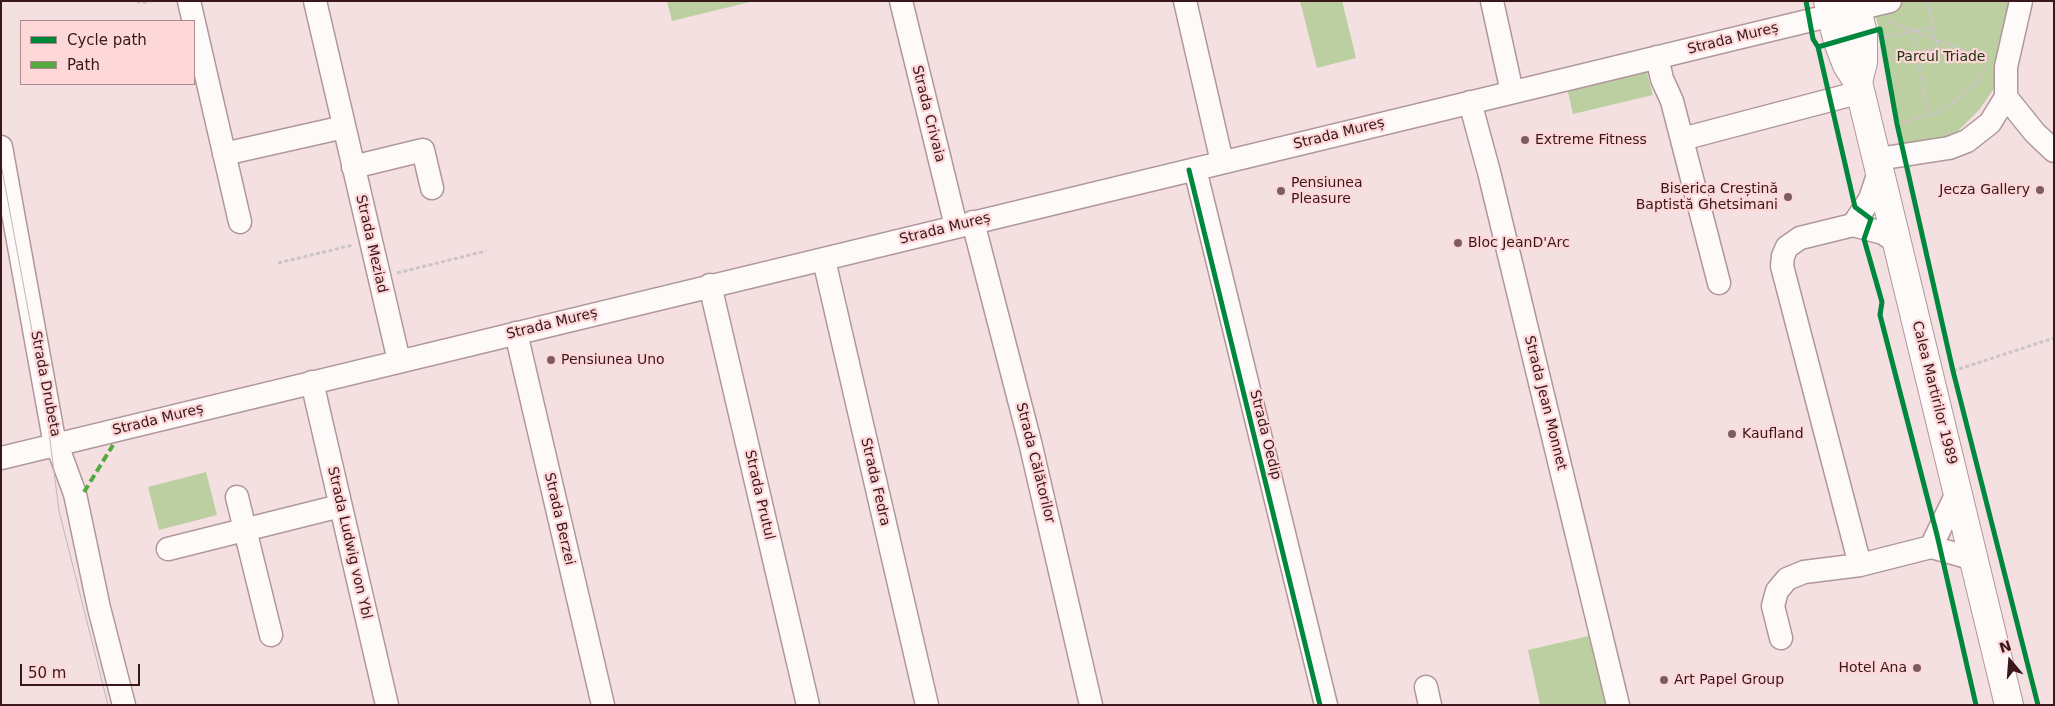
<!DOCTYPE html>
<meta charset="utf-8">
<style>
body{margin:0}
#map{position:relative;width:2055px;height:706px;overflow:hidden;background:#f5e0e1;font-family:"DejaVu Sans",sans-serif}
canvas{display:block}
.frame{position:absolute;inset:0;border:2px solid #39171b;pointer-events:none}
.legend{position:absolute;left:20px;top:20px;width:175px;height:65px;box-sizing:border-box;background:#fed7d9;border:1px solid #af8a8d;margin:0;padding:6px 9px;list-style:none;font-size:15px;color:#39171b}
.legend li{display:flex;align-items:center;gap:10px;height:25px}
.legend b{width:25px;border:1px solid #af8a8d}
.north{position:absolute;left:1985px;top:636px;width:50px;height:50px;-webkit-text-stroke:4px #fed7d9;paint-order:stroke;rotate:342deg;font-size:14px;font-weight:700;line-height:20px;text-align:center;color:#39171b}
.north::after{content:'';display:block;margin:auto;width:18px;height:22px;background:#39171b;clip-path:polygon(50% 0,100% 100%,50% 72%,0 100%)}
.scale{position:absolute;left:20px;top:664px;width:120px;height:22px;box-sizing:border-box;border:2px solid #39171b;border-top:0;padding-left:6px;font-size:15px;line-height:18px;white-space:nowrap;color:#39171b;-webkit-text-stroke:4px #fed7d9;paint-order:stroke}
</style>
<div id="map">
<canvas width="2055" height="706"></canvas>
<div class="frame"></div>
<ul class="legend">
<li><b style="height:6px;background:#00873e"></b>Cycle path</li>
<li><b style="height:6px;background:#55a943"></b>Path</li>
</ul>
<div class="north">N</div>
<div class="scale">50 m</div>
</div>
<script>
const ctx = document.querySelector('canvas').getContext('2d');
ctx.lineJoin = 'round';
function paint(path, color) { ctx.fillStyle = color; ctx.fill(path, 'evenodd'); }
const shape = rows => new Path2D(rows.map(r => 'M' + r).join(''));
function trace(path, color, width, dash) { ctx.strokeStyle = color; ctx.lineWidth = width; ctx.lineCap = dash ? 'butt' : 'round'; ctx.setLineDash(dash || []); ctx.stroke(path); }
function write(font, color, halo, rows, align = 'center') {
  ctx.font = font + ' "DejaVu Sans",sans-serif'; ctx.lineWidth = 4.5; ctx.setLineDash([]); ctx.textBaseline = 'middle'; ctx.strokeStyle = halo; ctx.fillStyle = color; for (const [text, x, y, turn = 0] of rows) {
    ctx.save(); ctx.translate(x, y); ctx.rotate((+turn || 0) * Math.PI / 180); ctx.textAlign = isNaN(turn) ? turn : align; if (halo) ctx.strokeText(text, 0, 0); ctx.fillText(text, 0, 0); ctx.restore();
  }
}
const green = shape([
 [667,1,754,1,672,21],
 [1300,1,1342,1,1356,58,1317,68],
 [1894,1,2010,1,1995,87,1979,110,1957,132,1946,138,1904,148,1876,17,1890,2],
 [1646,69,1653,95,1573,114,1567,88],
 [206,472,217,515,159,530,148,487],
 [1593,635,1610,705,1540,705,1528,650]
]);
const path = shape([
 [137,1,142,3,151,1],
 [1888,21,1989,60],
 [1912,31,1929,116],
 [1884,37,1933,27],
 [1884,59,1937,48,1928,1],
 [1897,124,1939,112,1954,103,1978,80,1987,65],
 [278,263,353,245],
 [397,273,486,251],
 [1953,371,2054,338]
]);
const minor = shape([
 [189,1,240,222],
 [315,1,399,361],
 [901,1,956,226],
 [1185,1,1222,162],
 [1492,1,1512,92],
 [1657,57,1662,79,1672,101,1719,283],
 [2006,97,2035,133,2054,151],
 [1470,102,1489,172,1618,705],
 [1682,139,1861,92],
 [1,147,53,434,75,494,99,608,124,705],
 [224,154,344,127],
 [1878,159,1949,148,1967,141,1990,123,2006,97,2006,67,2021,1],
 [353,167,423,150,432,188],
 [1195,169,1326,705],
 [973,222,1030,442,1091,705],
 [1853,225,1870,199,1880,169],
 [824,260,927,705],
 [710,285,808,705],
 [516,333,603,705],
 [312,382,387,705],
 [1,458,1890,1],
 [237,497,271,635],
 [1931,547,1958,491],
 [168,549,340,506],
 [1860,565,1782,266,1783,256,1787,247,1800,238,1853,225,1883,233,1898,243],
 [1781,638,1773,606,1777,591,1787,579,1804,572,1860,565,1931,547,1974,559],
 [1426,687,1430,705]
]);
const major = shape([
 [1828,1,1838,42,1847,65,1858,82,2009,705],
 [1855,1,1863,34,1863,62,1858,82]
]);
const tram = shape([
 [1,164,45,401,59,511,108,705]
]);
const quiet = shape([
 [84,492,113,445]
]);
const cycleway = shape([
 [1806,1,1813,39,1818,47,1855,207,1871,219,1864,239,1882,302,1880,315,1937,535,1976,705],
 [1818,47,1880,29,1897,124,1953,371,2038,705],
 [1189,170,1320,705]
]);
const markers = [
 [1525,140,5,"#7b5d60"],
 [2040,190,5,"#7b5d60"],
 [1281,191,5,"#7b5d60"],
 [1788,197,5,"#7b5d60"],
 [1458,243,5,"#7b5d60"],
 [551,360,5,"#7b5d60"],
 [1732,434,5,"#7b5d60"],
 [1917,668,5,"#7b5d60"],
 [1664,680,5,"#7b5d60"]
];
const streetNames = [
 ["Strada Mureș",1733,39,-14],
 ["Strada Crivaia",928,114,76],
 ["Strada Mureș",1339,134,-14],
 ["Strada Mureș",945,229,-14],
 ["Strada Meziad",371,244,77],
 ["Strada Mureș",552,324,-14],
 ["Strada Drubeta",45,384,79],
 ["Calea Martirilor 1989",1934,393,76],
 ["Strada Jean Monnet",1545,403,76],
 ["Strada Mureș",158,420,-14],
 ["Strada Oedip",1265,435,76],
 ["Strada Călătorilor",1035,463,76],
 ["Strada Fedra",875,482,77],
 ["Strada Prutul",759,495,77],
 ["Strada Berzei",559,519,77],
 ["Strada Ludwig von Ybl",349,543,77]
];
const parkNames = [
 ["Parcul Triade",1941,57]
];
const poiNames = [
 ["Extreme Fitness",1535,140],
 ["Pensiunea",1291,183],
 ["Pleasure",1291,199],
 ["Biserica Creștină",1778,189,"right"],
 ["Baptistă Ghetsimani",1778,205,"right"],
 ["Jecza Gallery",2030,190,"right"],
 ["Bloc JeanD'Arc",1468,243],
 ["Pensiunea Uno",561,360],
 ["Kaufland",1742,434],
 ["Hotel Ana",1907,668,"right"],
 ["Art Papel Group",1674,680]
];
paint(green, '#bbcfa1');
trace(minor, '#b0979a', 25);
trace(major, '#b0979a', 30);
trace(path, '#cdc4c4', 3, [4, 2.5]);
trace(minor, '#fefafa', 22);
trace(major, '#fefafa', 28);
trace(tram, '#beb7b7', 1);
trace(quiet, '#55a943', 4, [8, 4]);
trace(cycleway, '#00873e', 5);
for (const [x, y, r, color] of markers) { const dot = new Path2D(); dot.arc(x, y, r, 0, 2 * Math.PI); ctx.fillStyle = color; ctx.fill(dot); trace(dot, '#fed7d9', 2); }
write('14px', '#39171b', '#fed7d9', streetNames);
write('14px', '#203512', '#fed7d9', parkNames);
write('14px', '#39171b', '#fed7d9', poiNames, 'left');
</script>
